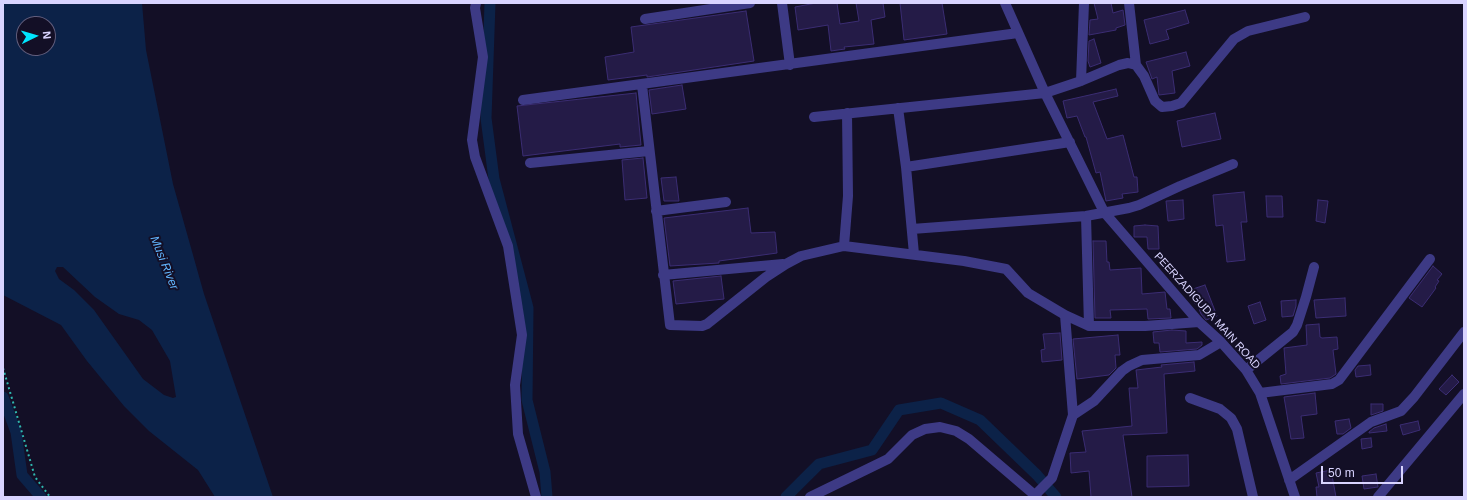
<!DOCTYPE html>
<style>
body{margin:0}
#map{position:relative;width:1467px;height:500px;overflow:hidden;background:#130f26;font-family:Helvetica,sans-serif}
canvas{display:block}
.frame{position:absolute;inset:0;border:4px solid #d9d4ff;pointer-events:none}
.north{position:absolute;left:16px;top:16px;width:40px;height:40px;box-sizing:border-box;background:#130f26;border:1px solid #625e7d;border-radius:50%;rotate:85deg;font-size:11px;font-weight:700;line-height:16px;text-align:center;color:#d9d4ff}
.north::after{content:'';display:block;margin:auto;width:14px;height:18px;background:#00e5ff;clip-path:polygon(50% 0,100% 100%,50% 72%,0 100%)}
.scale{position:absolute;left:1321px;top:466px;width:82px;height:18px;box-sizing:border-box;border:2px solid #d9d4ff;border-top:0;padding-left:5px;font-size:12px;line-height:14px;white-space:nowrap;color:#d9d4ff;-webkit-text-stroke:3px #130f26;paint-order:stroke}
</style>
<div id="map">
<canvas width="1467" height="500"></canvas>
<div class="frame"></div>
<div class="north">N</div>
<div class="scale">50 m</div>
</div>
<script>
const ctx = document.querySelector('canvas').getContext('2d');
ctx.lineJoin = 'round';
function paint(path, color) { ctx.fillStyle = color; ctx.fill(path, 'evenodd'); }
const shape = rows => new Path2D(rows.map(r => 'M' + r).join(''));
function trace(path, color, width, dash) { ctx.strokeStyle = color; ctx.lineWidth = width; ctx.lineCap = dash ? 'butt' : 'round'; ctx.setLineDash(dash || []); ctx.stroke(path); }
function write(font, color, halo, rows, align = 'center') {
  ctx.font = font + ' Helvetica,sans-serif'; ctx.lineWidth = 4; ctx.setLineDash([]); ctx.textBaseline = 'middle'; ctx.strokeStyle = halo; ctx.fillStyle = color; for (const [text, x, y, turn = 0] of rows) {
    ctx.save(); ctx.translate(x, y); ctx.rotate((+turn || 0) * Math.PI / 180); ctx.textAlign = isNaN(turn) ? turn : align; if (halo) ctx.strokeText(text, 0, 0); ctx.fillText(text, 0, 0); ctx.restore();
  }
}
const water = shape([
 [3,3,142,3,146,50,173,184,204,294,273,497,215,497,198,470,149,431,124,406,87,361,61,325,3,295],
 [24,24,48,24,48,48,24,48],
 [57,267,63,267,95,297,119,314,139,320,152,330,170,361,176,397,173,398,164,395,143,379,94,310,74,290,59,279,55,271]
]);
const canal = shape([
 [490,3,486,118,494,179,528,308,527,400,545,472,547,497],
 [3,397,16,432,22,475,41,497],
 [786,497,819,464,872,450,899,410,941,403,980,420,1037,475,1056,497]
]);
const building = shape([
 [816,3,837,3,840,24,859,21,856,3,883,3,885,17,871,20,874,44,844,47,845,49,831,51,828,25,798,30,795,7,816,3],
 [900,3,942,3,947,34,904,40,900,3],
 [1094,3,1111,3,1113,13,1123,10,1125,25,1116,28,1116,30,1089,35,1090,20,1098,19,1094,3],
 [1185,10,1189,23,1166,30,1169,39,1150,44,1144,20,1185,10],
 [746,11,754,61,647,77,647,75,608,80,605,57,634,52,631,27,746,11],
 [1094,39,1101,63,1090,67,1088,61,1089,41,1094,39],
 [1186,52,1190,66,1172,71,1175,93,1159,95,1157,77,1152,79,1146,62,1186,52],
 [682,85,686,109,652,114,649,90,682,85],
 [1116,89,1118,96,1093,102,1107,139,1123,135,1134,177,1137,177,1138,192,1122,194,1123,198,1106,201,1100,172,1096,173,1086,137,1085,137,1077,116,1067,118,1063,101,1116,89],
 [636,93,641,145,620,147,620,144,523,156,517,106,636,93],
 [1215,113,1221,139,1182,147,1177,121,1215,113],
 [643,158,647,198,625,200,622,160,643,158],
 [676,177,679,201,664,201,661,178,676,177],
 [1244,192,1247,222,1241,222,1245,260,1227,262,1223,225,1216,226,1213,195,1244,192],
 [1266,196,1282,196,1283,217,1267,217,1266,196],
 [1183,200,1184,219,1168,221,1166,201,1183,200],
 [1318,200,1328,201,1325,223,1316,221,1318,200],
 [748,208,751,233,775,232,777,253,719,261,719,263,670,266,664,218,748,208],
 [1145,225,1158,226,1159,249,1148,249,1147,237,1134,237,1134,226,1145,225],
 [1093,241,1106,241,1107,262,1109,262,1110,270,1141,268,1142,294,1165,292,1167,309,1170,309,1171,318,1148,319,1147,309,1110,310,1111,318,1095,318,1093,241],
 [1433,266,1442,274,1437,280,1439,281,1435,287,1436,288,1422,307,1409,298,1433,266],
 [721,276,724,299,676,304,673,281,721,276],
 [1205,285,1217,316,1206,320,1201,314,1197,303,1195,304,1190,290,1205,285],
 [1345,298,1346,316,1316,318,1314,300,1345,298],
 [1296,300,1296,306,1293,316,1282,317,1281,301,1296,300],
 [1260,302,1266,320,1254,324,1248,306,1260,302],
 [1319,324,1320,337,1322,338,1337,337,1338,349,1333,350,1336,374,1330,378,1281,384,1280,376,1286,374,1284,348,1307,345,1306,325,1319,324],
 [1172,330,1186,331,1186,343,1202,342,1202,345,1197,349,1160,352,1159,343,1154,343,1153,332,1172,330],
 [1060,333,1062,360,1042,362,1041,350,1045,349,1043,334,1060,333],
 [1118,335,1120,355,1115,355,1116,368,1109,375,1077,379,1073,339,1118,335],
 [1194,362,1195,371,1164,374,1167,433,1123,435,1132,497,1091,497,1089,471,1071,473,1070,453,1086,452,1082,431,1132,426,1129,388,1138,388,1136,370,1162,367,1161,365,1194,362],
 [1370,365,1371,375,1356,377,1355,370,1358,366,1370,365],
 [1452,375,1459,382,1446,395,1439,389,1452,375],
 [1315,393,1317,414,1301,416,1304,438,1291,439,1284,397,1315,393],
 [1371,404,1383,404,1383,411,1371,415,1371,404],
 [1349,419,1351,428,1343,434,1337,434,1335,421,1349,419],
 [1418,421,1420,430,1403,435,1400,425,1418,421],
 [1386,424,1387,431,1369,433,1369,432,1374,428,1386,424],
 [1371,438,1372,447,1362,449,1361,439,1371,438],
 [1188,455,1189,486,1147,487,1147,456,1188,455],
 [1331,470,1336,497,1317,497,1316,487,1319,487,1316,473,1331,470],
 [1376,474,1378,487,1364,489,1362,476,1376,474]
]);
const path = shape([
 [3,368,35,477,50,497]
]);
const minor = shape([
 [476,3,475,8,483,57,472,140,475,157,508,246,522,335,515,385,518,434,536,497],
 [782,3,790,65],
 [1005,3,1045,93,1104,212,1199,322,1221,342,1246,370,1260,393,1295,497],
 [1129,3,1136,65],
 [645,19,750,3],
 [1081,81,1084,3],
 [642,85,670,325,702,326,707,324,766,277,786,264,801,256,844,246,964,261,1006,269,1028,293,1065,315,1089,326,1145,326,1199,322],
 [523,100,1018,33],
 [898,108,906,167,914,254],
 [814,117,1045,93,1081,81,1119,65,1128,63,1136,65,1144,76,1155,101,1162,107,1172,106,1181,103,1234,39,1248,31,1305,17],
 [530,163,649,151],
 [906,167,1070,142],
 [656,211,726,202],
 [1086,216,1089,326],
 [912,229,1086,216,1129,208,1139,205,1180,186,1233,164],
 [844,246,848,196,847,113],
 [663,275,783,264],
 [1246,370,1293,332,1297,325,1306,297,1314,267],
 [1260,393,1332,384,1339,380,1430,259],
 [1190,398,1220,409,1231,418,1237,429,1253,497],
 [1073,415,1094,401,1122,371,1129,366,1142,360,1199,355,1221,342],
 [1289,480,1371,422,1401,411,1414,397,1464,332],
 [1035,495,1052,478,1073,415,1065,315],
 [810,497,888,459,912,435,925,429,940,427,956,431,969,439,1037,497],
 [1378,497,1464,394]
]);
const streetNames = [
 ["PEERZADIGUDA MAIN ROAD",1207,311,48]
];
const waterNames = [
 ["Musi River",164,263,68]
];
paint(water, '#0c2248');
trace(canal, '#0c2248', 11);
paint(building, '#241b47');
trace(building, '#3b2d73', 1);
trace(path, '#2fb8b0', 2, [2, 3]);
trace(minor, '#3d3a85', 10);
write('11px', '#d9d4ff', '#130f26', streetNames);
write('italic 12px', '#62b6ff', '#130f26', waterNames);
</script>
